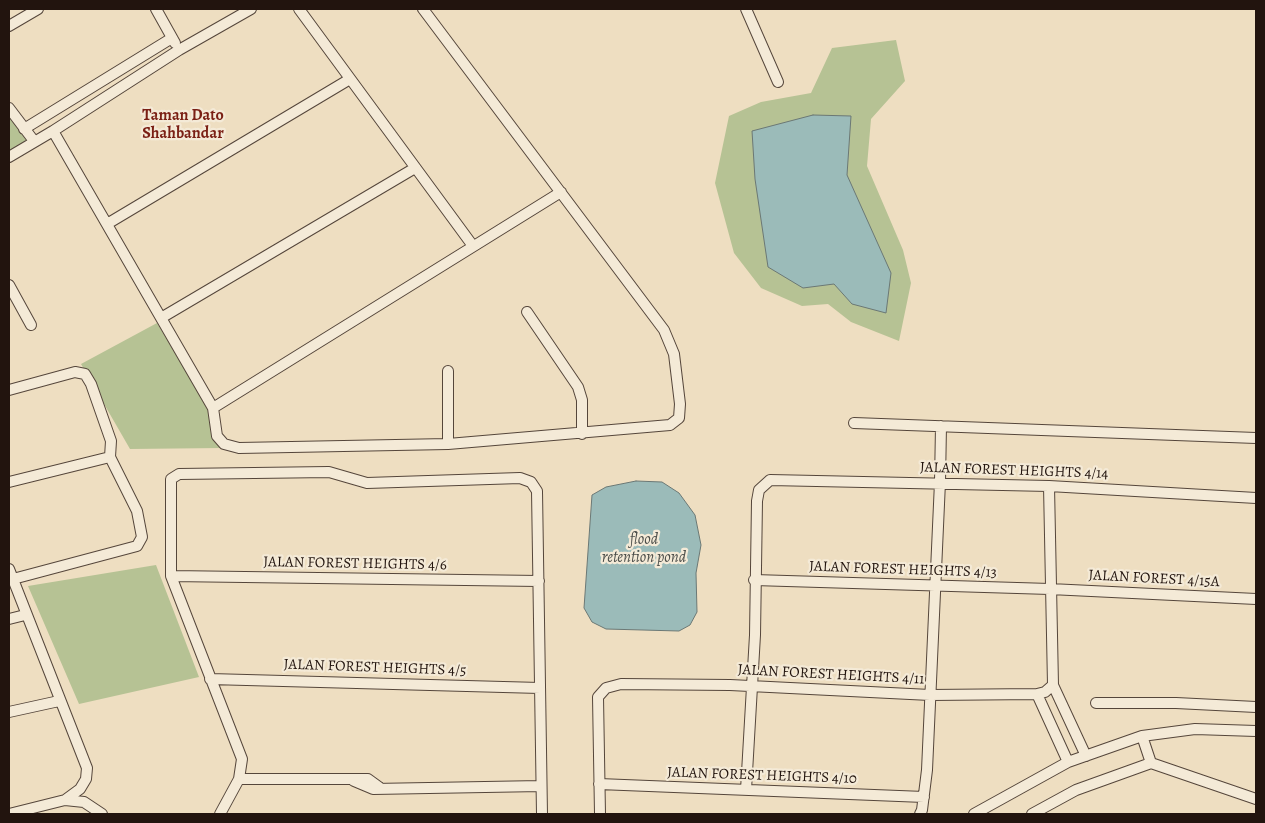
<!DOCTYPE html>
<style>
body{margin:0}
#map{position:relative;width:1265px;height:823px;overflow:hidden;background:#eedec1;font-family:Alegreya,serif}
canvas{display:block}
.frame{position:absolute;inset:0;border:10px solid #22140e;pointer-events:none}
</style>
<div id="map">
<canvas width="1265" height="823"></canvas>
<div class="frame"></div>
</div>
<script>
const ctx = document.querySelector('canvas').getContext('2d');
ctx.lineJoin = 'round';
function paint(path, color) { ctx.fillStyle = color; ctx.fill(path, 'evenodd'); }
const shape = rows => new Path2D(rows.map(r => 'M' + r).join(''));
function trace(path, color, width, dash) { ctx.strokeStyle = color; ctx.lineWidth = width; ctx.lineCap = dash ? 'butt' : 'round'; ctx.setLineDash(dash || []); ctx.stroke(path); }
function write(font, color, halo, rows, align = 'center') {
  ctx.font = font + ' Alegreya,serif'; ctx.lineWidth = 4.5; ctx.setLineDash([]); ctx.textBaseline = 'middle'; ctx.strokeStyle = halo; ctx.fillStyle = color; for (const [text, x, y, turn = 0] of rows) {
    ctx.save(); ctx.translate(x, y); ctx.rotate((+turn || 0) * Math.PI / 180); ctx.textAlign = isNaN(turn) ? turn : align; if (halo) ctx.strokeText(text, 0, 0); ctx.fillText(text, 0, 0); ctx.restore();
  }
}
const green = shape([
 [896,40,905,81,871,119,867,166,903,250,911,283,899,341,851,322,828,304,802,306,761,288,734,253,715,183,729,116,761,102,811,93,832,48],
 [9,110,31,141,9,153],
 [157,323,209,409,211,434,222,448,130,449,81,364],
 [156,565,199,677,79,704,28,586]
]);
const water = shape([
 [813,115,851,116,847,175,891,273,886,313,852,304,834,284,803,288,768,267,755,179,752,131,813,115],
 [636,481,662,482,679,493,695,515,701,545,696,573,697,612,690,625,679,631,606,629,592,622,584,608,592,495,606,487,636,481]
]);
const minor = shape([
 [156,9,175,43],
 [299,9,473,246],
 [746,9,778,82],
 [9,26,38,9],
 [9,108,34,141],
 [24,129,172,38],
 [53,131,213,408,217,436,224,444,239,448,448,444,670,425,679,418,680,404,674,354,664,330,423,9],
 [9,157,53,131,179,50,251,9],
 [107,224,350,79],
 [9,285,31,325],
 [527,312,578,387,582,400,582,434],
 [161,318,415,168],
 [448,371,448,444],
 [9,390,75,372,85,374,91,384,111,441,110,457],
 [213,408,561,192],
 [854,423,1256,438],
 [9,482,110,457],
 [1049,486,1053,685,1086,756],
 [9,569,87,768,86,779,80,789,65,800],
 [171,576,539,581],
 [13,579,137,546,142,537,137,511,110,457],
 [754,580,1050,589,1256,599],
 [9,619,25,615],
 [210,679,540,688],
 [1037,694,1068,762],
 [1096,703,1176,703,1256,707],
 [9,712,59,701],
 [1142,736,1151,763],
 [1151,763,1256,799],
 [239,779,368,779,379,787],
 [354,781,373,789,541,786],
 [599,784,924,797],
 [746,790,755,635,757,501,759,490,770,480,1049,486,1256,498],
 [9,814,65,800,84,802,102,814],
 [220,814,239,779,242,759,171,576,171,479,179,474,329,472,367,483,520,478,531,482,537,491,542,814],
 [600,814,598,697,606,688,621,684,730,685,930,695,1037,694,1045,692,1053,685],
 [920,814,922,810,927,770,940,482,941,426],
 [974,814,1068,762,1142,736,1195,729,1256,731],
 [1032,814,1076,790,1151,763]
]);
const streetNames = [
 ["JALAN FOREST HEIGHTS 4/14",1014,471,2],
 ["JALAN FOREST HEIGHTS 4/6",355,564,1],
 ["JALAN FOREST HEIGHTS 4/13",903,570,2],
 ["JALAN FOREST 4/15A",1154,579,3],
 ["JALAN FOREST HEIGHTS 4/5",375,668,2],
 ["JALAN FOREST HEIGHTS 4/11",831,675,3],
 ["JALAN FOREST HEIGHTS 4/10",762,776,2]
];
const neighbourhoodNames = [
 ["Taman Dato",183,116],
 ["Shahbandar",183,134]
];
const waterNames = [
 ["flood",644,540],
 ["retention pond",644,558]
];
paint(green, '#b6c294');
paint(water, '#9bbbb9');
trace(water, '#6b7875', 1);
trace(minor, '#55463b', 12);
trace(minor, '#f4ead7', 10);
write('15px', '#22140e', '#f4ead7', streetNames);
write('bold 16px', '#7a1f14', '#f4ead7', neighbourhoodNames);
write('italic 16px', '#4c4e4a', '#f4ead7', waterNames);
</script>
